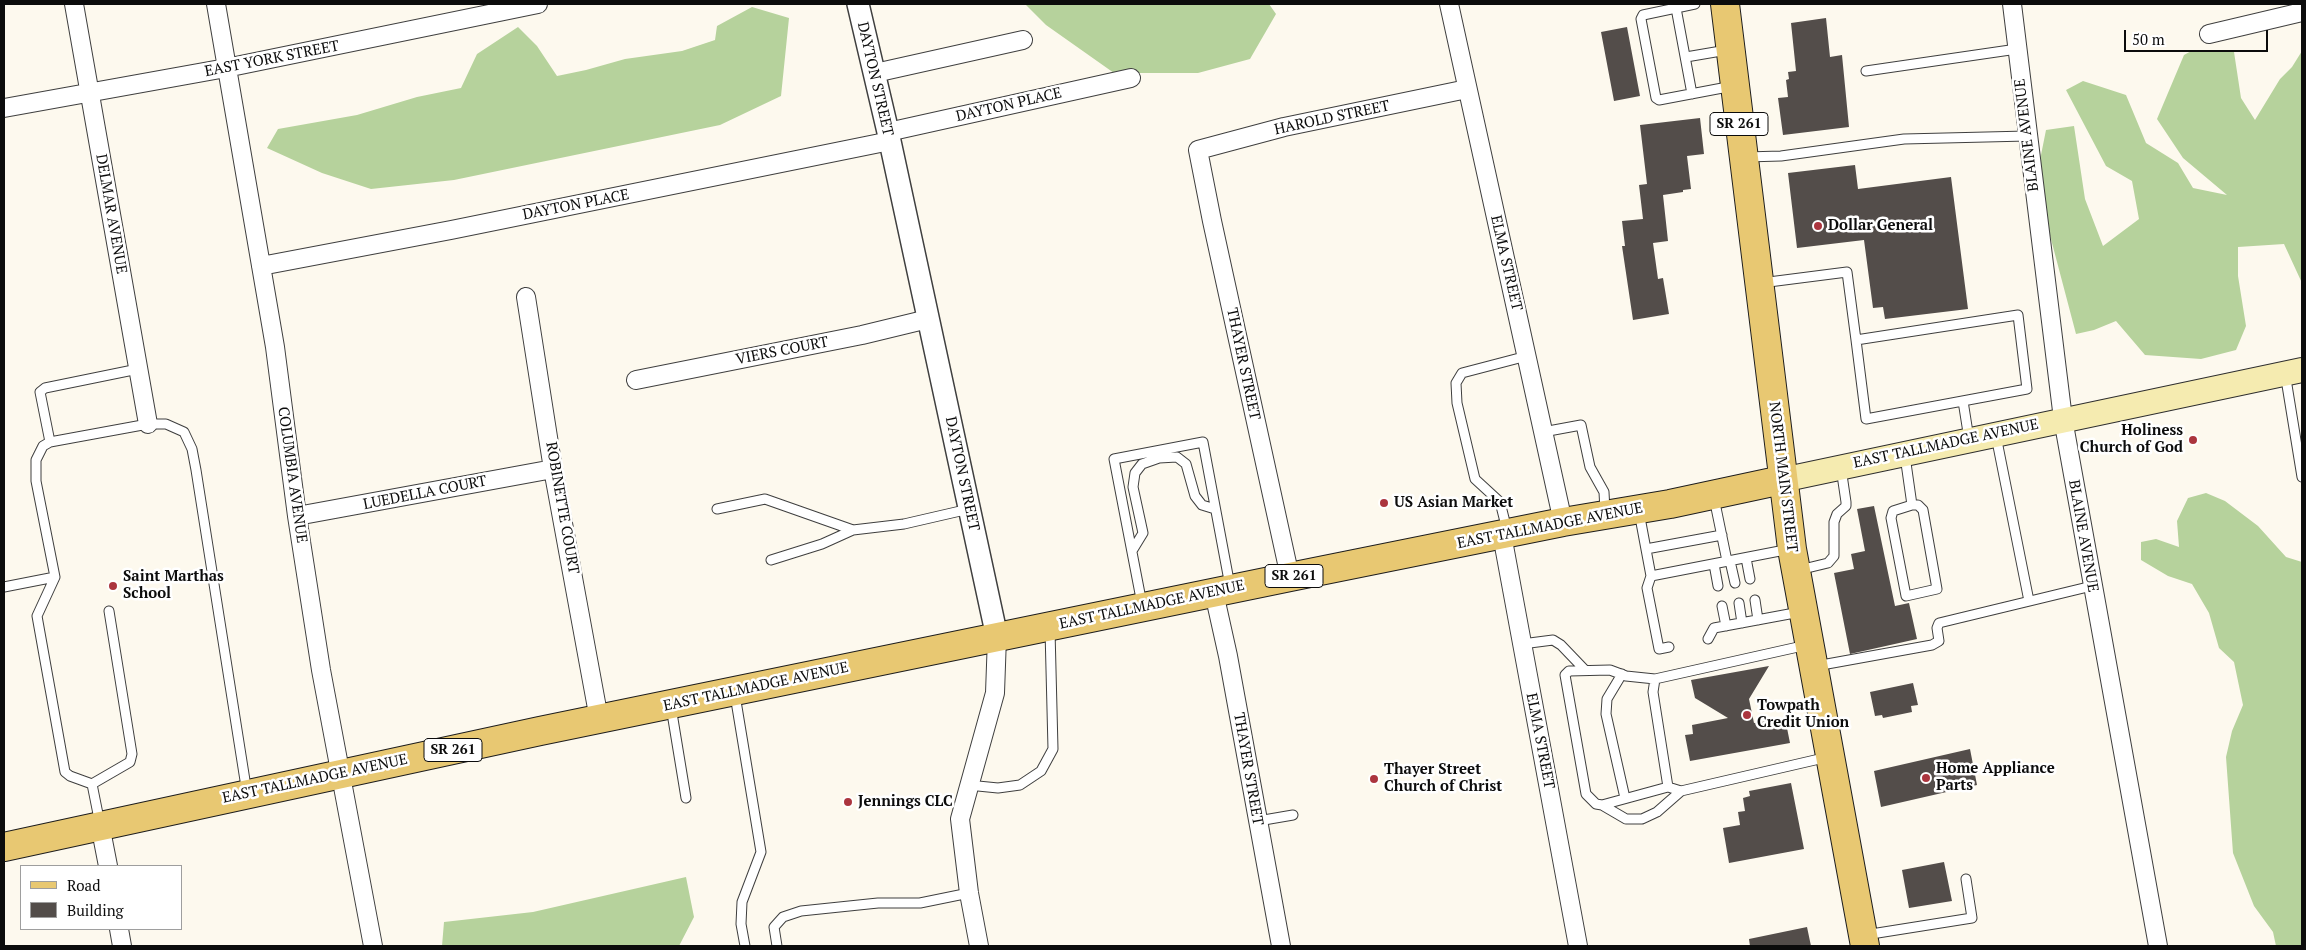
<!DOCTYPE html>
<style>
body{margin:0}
#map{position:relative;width:2306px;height:950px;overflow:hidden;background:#fdf9ee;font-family:"PT Serif",serif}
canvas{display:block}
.frame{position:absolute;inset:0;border:5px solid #0c0c0c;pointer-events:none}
.legend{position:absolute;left:20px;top:865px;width:162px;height:65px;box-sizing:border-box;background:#fff;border:1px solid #9e9e9e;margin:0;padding:6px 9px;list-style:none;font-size:15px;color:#0c0c0c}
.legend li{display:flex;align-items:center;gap:10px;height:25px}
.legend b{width:25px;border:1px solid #9e9e9e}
.scale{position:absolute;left:2124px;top:30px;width:144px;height:22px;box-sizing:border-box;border:2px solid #0c0c0c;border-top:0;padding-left:6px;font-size:15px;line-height:18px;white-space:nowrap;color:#0c0c0c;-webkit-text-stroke:4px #fff;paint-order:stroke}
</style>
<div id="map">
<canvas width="2306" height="950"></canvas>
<div class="frame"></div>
<ul class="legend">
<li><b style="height:6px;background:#e8c872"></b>Road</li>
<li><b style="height:14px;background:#534d4a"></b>Building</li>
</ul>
<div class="scale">50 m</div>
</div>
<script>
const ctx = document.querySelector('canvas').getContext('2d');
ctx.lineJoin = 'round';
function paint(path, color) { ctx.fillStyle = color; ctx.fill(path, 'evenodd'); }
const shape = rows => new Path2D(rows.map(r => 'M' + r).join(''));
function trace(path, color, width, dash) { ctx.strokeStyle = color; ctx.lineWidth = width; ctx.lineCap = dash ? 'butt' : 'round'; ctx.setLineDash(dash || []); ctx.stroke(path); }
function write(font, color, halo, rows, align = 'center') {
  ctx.font = font + ' "PT Serif",serif'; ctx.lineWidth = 5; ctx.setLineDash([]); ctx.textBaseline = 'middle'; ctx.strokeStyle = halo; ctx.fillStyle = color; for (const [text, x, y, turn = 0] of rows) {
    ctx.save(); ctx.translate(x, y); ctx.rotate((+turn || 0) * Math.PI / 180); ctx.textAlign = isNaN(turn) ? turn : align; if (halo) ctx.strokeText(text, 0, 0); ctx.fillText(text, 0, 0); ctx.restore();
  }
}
const forest = shape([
 [1025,4,1269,4,1276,14,1250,59,1198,73,1114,73,1046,25],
 [752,7,789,18,781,96,720,125,454,180,371,189,322,173,267,148,278,129,357,115,417,97,461,88,477,54,518,27,537,46,557,76,586,70,625,59,682,51,715,40,717,26],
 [2193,50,2234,52,2241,98,2255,120,2280,79,2292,67,2302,51,2302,283,2284,244,2238,247,2238,276,2246,326,2236,350,2201,359,2145,355,2116,321,2094,330,2076,334,2042,205,2040,160,2046,130,2074,126,2085,199,2103,246,2139,219,2132,181,2106,166,2066,90,2083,81,2126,95,2146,143,2178,163,2193,188,2227,195,2183,158,2157,119,2184,55],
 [2206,493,2225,501,2258,526,2286,557,2302,562,2302,946,2276,946,2273,932,2254,906,2233,853,2226,757,2232,731,2243,705,2234,662,2219,648,2209,613,2192,584,2168,576,2141,560,2141,542,2156,539,2179,547,2177,521,2188,498],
 [686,877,694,917,679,946,442,946,444,922,533,912]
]);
const building = shape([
 [1826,18,1830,57,1842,55,1849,127,1783,135,1778,98,1788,97,1786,80,1789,79,1788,72,1796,71,1791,23],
 [1627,27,1640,96,1614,101,1601,32],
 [1700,118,1704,154,1687,156,1691,189,1683,190,1683,192,1663,195,1668,241,1653,243,1658,279,1663,278,1669,314,1633,320,1622,246,1625,246,1622,221,1643,219,1639,185,1647,184,1640,125],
 [1855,165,1858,189,1951,177,1968,309,1885,319,1883,307,1873,308,1864,240,1797,248,1788,173],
 [1874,506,1895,606,1909,603,1917,639,1850,654,1834,573,1854,569,1851,554,1865,551,1857,509],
 [1769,666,1749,699,1754,723,1785,718,1790,743,1690,761,1685,735,1693,734,1692,725,1728,718,1695,698,1691,680],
 [1913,683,1918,705,1911,706,1912,712,1883,718,1882,715,1875,716,1870,692],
 [1970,749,1977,785,1881,807,1874,771],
 [1791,783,1804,849,1729,863,1723,828,1740,825,1738,812,1745,811,1743,798,1750,796,1749,791],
 [1944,862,1952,901,1909,908,1902,870],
 [1807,927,1811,946,1750,946,1749,939]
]);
const service = shape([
 [1695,4,1643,15,1641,19,1656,98,1659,100,1733,86],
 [1676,8,1692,94],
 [1686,57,1727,50],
 [1866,71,2017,49],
 [1746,157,1781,156,1904,139,2027,136],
 [1761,283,1847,272,1856,340,1866,419,2027,389,2018,315,1856,340],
 [138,369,45,388,40,392,50,442,148,424,166,424,184,432,192,449,196,470,247,793],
 [2285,373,2302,477],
 [1963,401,1969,439],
 [1543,432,1581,425,1590,467,1604,492,1605,511],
 [1996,436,2029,601],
 [50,442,43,446,36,460,36,481,55,577,37,616,65,772,70,776,92,784,100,824],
 [1905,456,1912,505],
 [1714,498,1727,561],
 [1912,505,1918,505,1923,510,1937,589,1906,596,1891,518,1893,511,1912,505],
 [717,509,765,499,853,530,904,524,969,509],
 [1639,512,1651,576,1790,549],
 [1507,530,1500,502,1475,479,1457,403,1456,383,1462,373,1527,356],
 [1646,549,1722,535],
 [1132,551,1143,533,1133,487,1135,473,1142,464,1159,458,1177,457,1186,464,1195,496,1202,505,1215,509],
 [1746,558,1750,579],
 [771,560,822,544,853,530],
 [1730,561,1735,583],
 [1714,564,1718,586],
 [1799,570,1828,563,1834,556,1834,522,1837,514,1846,506,1846,502,1841,468],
 [1651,576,1647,588,1659,649,1669,647],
 [4,587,55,577],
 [1755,600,1758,620],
 [1739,603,1742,623],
 [1142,604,1114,459,1203,442,1230,586],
 [1722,606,1726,626],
 [1708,639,1714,628,1800,612],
 [1522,644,1553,640,1561,645,1584,669],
 [1807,645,1655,679,1653,692,1668,787,1681,791,1828,757],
 [1816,666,1932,645,1939,641,1937,628,1939,623,2092,586],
 [1622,674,1607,699,1606,714,1625,798],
 [1655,679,1626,676,1610,670,1569,671,1565,675,1586,794,1596,804,1602,805,1626,819,1642,819,1657,812,1681,791],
 [735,695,761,852,742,902,741,924,745,946],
 [671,707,686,798],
 [92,784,130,762,132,754,109,611],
 [968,785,998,788,1020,785,1041,771,1053,749,1050,630],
 [1602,805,1668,787],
 [1258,821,1293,815],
 [1865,935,1972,918,1966,879],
 [777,946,774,927,783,917,801,911,878,903,920,903,969,893]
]);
const minor = shape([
 [74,4,148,424],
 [216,4,275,347,297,516,321,670,373,946],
 [1449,4,1563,522],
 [2012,4,2063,419,2158,946],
 [2209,34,2302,12],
 [875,73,1023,40],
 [4,108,226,68,538,4],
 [888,132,1131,78],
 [261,266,451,230,890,141],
 [526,297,553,469,599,719],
 [636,380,862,335,928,319],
 [297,516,553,469],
 [1502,535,1578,946],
 [1290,577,1212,221,1198,150,1284,127,1467,89],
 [1214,593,1228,656,1281,946],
 [100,825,108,866],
 [119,929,122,946],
 [979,946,969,893,960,819,995,693,997,637]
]);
const tertiary = shape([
 [858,4,888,132,997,637]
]);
const secondary = shape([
 [1782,480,2302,370]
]);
const primary = shape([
 [1725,4,1792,549,1865,946],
 [4,847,540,731,1290,577,1563,522,1670,504,1782,480]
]);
const markers = [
 [1818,226,5,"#ab353e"],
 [2193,440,5,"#ab353e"],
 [1384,503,5,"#ab353e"],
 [113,586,5,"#ab353e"],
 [1747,715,5,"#ab353e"],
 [1926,778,5,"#ab353e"],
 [1374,779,5,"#ab353e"],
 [848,802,5,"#ab353e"]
];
const shields = [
 [1739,124,58],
 [1294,576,58],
 [453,750,58]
];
const shieldNames = [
 ["SR 261",1739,124],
 ["SR 261",1294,576],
 ["SR 261",453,750]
];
const streetNames = [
 ["EAST YORK STREET",272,59,-11],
 ["DAYTON STREET",875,79,77],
 ["DAYTON PLACE",1009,105,-13],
 ["HAROLD STREET",1332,118,-12],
 ["BLAINE AVENUE",2027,135,-97],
 ["DAYTON PLACE",576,205,-11],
 ["DELMAR AVENUE",111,214,80],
 ["ELMA STREET",1506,263,77],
 ["VIERS COURT",782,351,-11],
 ["THAYER STREET",1243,364,78],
 ["EAST TALLMADGE AVENUE",1946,444,-12],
 ["DAYTON STREET",962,474,78],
 ["COLUMBIA AVENUE",292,475,82],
 ["NORTH MAIN STREET",1783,477,83],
 ["LUEDELLA COURT",425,493,-11],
 ["ROBINETTE COURT",562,508,80],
 ["EAST TALLMADGE AVENUE",1550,526,-11],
 ["BLAINE AVENUE",2083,536,80],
 ["EAST TALLMADGE AVENUE",1152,605,-12],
 ["EAST TALLMADGE AVENUE",756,687,-12],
 ["ELMA STREET",1540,741,79],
 ["THAYER STREET",1248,769,80],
 ["EAST TALLMADGE AVENUE",315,779,-12]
];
const poiNames = [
 ["Dollar General",1828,226],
 ["Holiness",2183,431,"right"],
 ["Church of God",2183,448,"right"],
 ["US Asian Market",1394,503],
 ["Saint Marthas",123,577],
 ["School",123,594],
 ["Towpath",1757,706],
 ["Credit Union",1757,723],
 ["Home Appliance",1936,769],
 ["Parts",1936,786],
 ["Thayer Street",1384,770],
 ["Church of Christ",1384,787],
 ["Jennings CLC",858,802]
];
paint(forest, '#b6d29c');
paint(building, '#534d4a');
trace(service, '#3f3f3f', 11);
trace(minor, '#3f3f3f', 20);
trace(tertiary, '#3f3f3f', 24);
trace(secondary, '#2e2e2e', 26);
trace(primary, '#1d1d1d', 30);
trace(service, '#fff', 9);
trace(minor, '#fff', 18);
trace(tertiary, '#fff', 21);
trace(secondary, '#f5ebb0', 24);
trace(primary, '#e8c872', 28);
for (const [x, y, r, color] of markers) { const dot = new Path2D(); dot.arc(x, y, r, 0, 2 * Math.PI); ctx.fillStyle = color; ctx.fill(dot); trace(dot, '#fff', 2); }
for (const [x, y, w] of shields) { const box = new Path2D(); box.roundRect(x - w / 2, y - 11.5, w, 23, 4); ctx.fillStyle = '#fff'; ctx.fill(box); trace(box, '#0c0c0c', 1); }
write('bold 14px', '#0c0c0c', null, shieldNames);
write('15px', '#0c0c0c', '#fff', streetNames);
write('bold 15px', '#0c0c0c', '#fff', poiNames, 'left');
</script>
